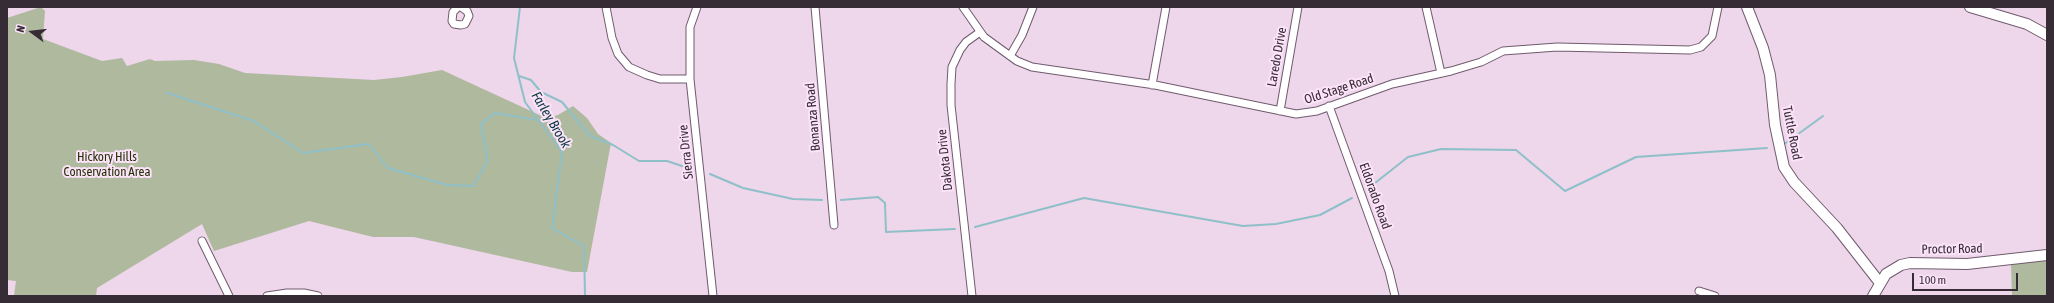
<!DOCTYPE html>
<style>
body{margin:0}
#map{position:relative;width:2054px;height:303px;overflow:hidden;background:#eed6eb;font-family:"Asap Condensed",sans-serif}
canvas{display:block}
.frame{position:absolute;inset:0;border:8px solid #362c35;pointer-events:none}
.north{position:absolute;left:12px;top:12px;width:40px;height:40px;-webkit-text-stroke:3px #fce3f9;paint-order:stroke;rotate:285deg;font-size:11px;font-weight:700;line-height:16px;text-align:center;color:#362c35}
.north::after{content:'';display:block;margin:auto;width:14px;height:18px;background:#362c35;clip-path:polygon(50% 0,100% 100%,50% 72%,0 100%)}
.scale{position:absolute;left:1912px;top:273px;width:106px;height:18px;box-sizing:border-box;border:2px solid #362c35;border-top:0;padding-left:5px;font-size:12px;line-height:14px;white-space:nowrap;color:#362c35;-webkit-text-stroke:3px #fce3f9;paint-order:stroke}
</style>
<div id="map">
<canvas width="2054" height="303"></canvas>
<div class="frame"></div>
<div class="north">N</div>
<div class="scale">100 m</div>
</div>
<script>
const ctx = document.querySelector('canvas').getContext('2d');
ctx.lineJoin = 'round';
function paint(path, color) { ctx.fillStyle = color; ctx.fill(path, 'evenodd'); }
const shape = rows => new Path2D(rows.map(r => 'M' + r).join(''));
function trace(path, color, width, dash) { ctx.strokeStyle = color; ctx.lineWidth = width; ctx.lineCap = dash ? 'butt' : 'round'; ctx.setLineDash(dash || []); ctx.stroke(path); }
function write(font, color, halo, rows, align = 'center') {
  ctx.font = font + ' "Asap Condensed",sans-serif'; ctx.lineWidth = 4; ctx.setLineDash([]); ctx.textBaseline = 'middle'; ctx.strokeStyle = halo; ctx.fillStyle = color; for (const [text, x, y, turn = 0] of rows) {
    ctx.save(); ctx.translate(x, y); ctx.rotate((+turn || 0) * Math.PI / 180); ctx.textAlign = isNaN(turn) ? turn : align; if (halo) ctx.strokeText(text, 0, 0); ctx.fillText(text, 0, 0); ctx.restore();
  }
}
const green = shape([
 [41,7,45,11,43,39,102,61,122,58,127,66,150,59,155,61,194,60,219,64,245,73,374,80,402,77,442,70,546,118,558,115,573,106,587,118,598,134,611,143,587,272,572,272,414,237,373,237,309,221,214,251,202,224,97,288,96,296,14,296,16,281,7,280,7,18],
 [2047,260,2047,296,2012,296,2011,264]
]);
const stream = shape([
 [520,7,514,58,525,102,562,152,552,228,584,246,585,296],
 [519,76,531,80,541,92,562,102,589,135,613,145,639,161,667,161,691,169],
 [167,93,254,121,303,153,369,144,388,168,447,185,473,186,488,161,481,124,495,113,538,120],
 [1783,145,1823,116],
 [710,174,743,188,793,199,822,200],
 [1375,183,1408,157,1441,149,1516,150,1565,191,1636,157,1767,148],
 [841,200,878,197,885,203,886,232,955,229],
 [975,227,1084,198,1243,226,1276,224,1320,215,1352,198]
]);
const minor = shape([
 [458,7,453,12,452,21,454,24,461,25,465,24,469,16,467,11,461,7],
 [606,7,612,38,618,54,629,67,647,75,660,79,690,79],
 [697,7,690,27,690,79,713,296],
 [815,7,834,225],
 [963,7,984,37,1017,61,1032,67,1155,85,1296,114,1317,111,1392,84,1451,71,1481,62,1503,51,1557,47,1690,50,1701,47,1712,36,1718,7],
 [1426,7,1441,73],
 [1010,56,1022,35,1033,7],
 [1152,85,1166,7],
 [1329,106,1389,271,1395,296],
 [1280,111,1298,7],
 [202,241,229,296],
 [1699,291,1715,296],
 [267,296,287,293,304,293,318,296],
 [972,296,951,105,951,84,952,67,960,50,966,42,980,32]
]);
const secondary = shape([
 [1747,7,1763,48,1770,75,1775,125,1784,167,1794,182,1837,228,1880,283],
 [1970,7,2027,24,2047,35],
 [1873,296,1886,274,1901,265,1910,263,1967,264,2047,255]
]);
const streetNames = [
 ["Laredo Drive",1277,57,-80],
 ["Old Stage Road",1339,89,-18],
 ["Bonanza Road",813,117,-95],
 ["Tuttle Road",1792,133,79],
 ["Sierra Drive",686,152,-96],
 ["Dakota Drive",945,160,-96],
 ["Eldorado Road",1375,196,70],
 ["Proctor Road",1952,249,-1]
];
const parkNames = [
 ["Hickory Hills",107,157],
 ["Conservation Area",107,172]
];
const waterNames = [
 ["Farley Brook",551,120,59]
];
paint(green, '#aeb99e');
trace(stream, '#8fc0c8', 2);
trace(minor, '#705b6d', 9);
trace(secondary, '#705b6d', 12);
trace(minor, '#fff', 7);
trace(secondary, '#fff', 10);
write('13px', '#362c35', '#fce3f9', streetNames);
write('13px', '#243106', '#fce3f9', parkNames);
write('italic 14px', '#0a3a40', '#fce3f9', waterNames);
</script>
